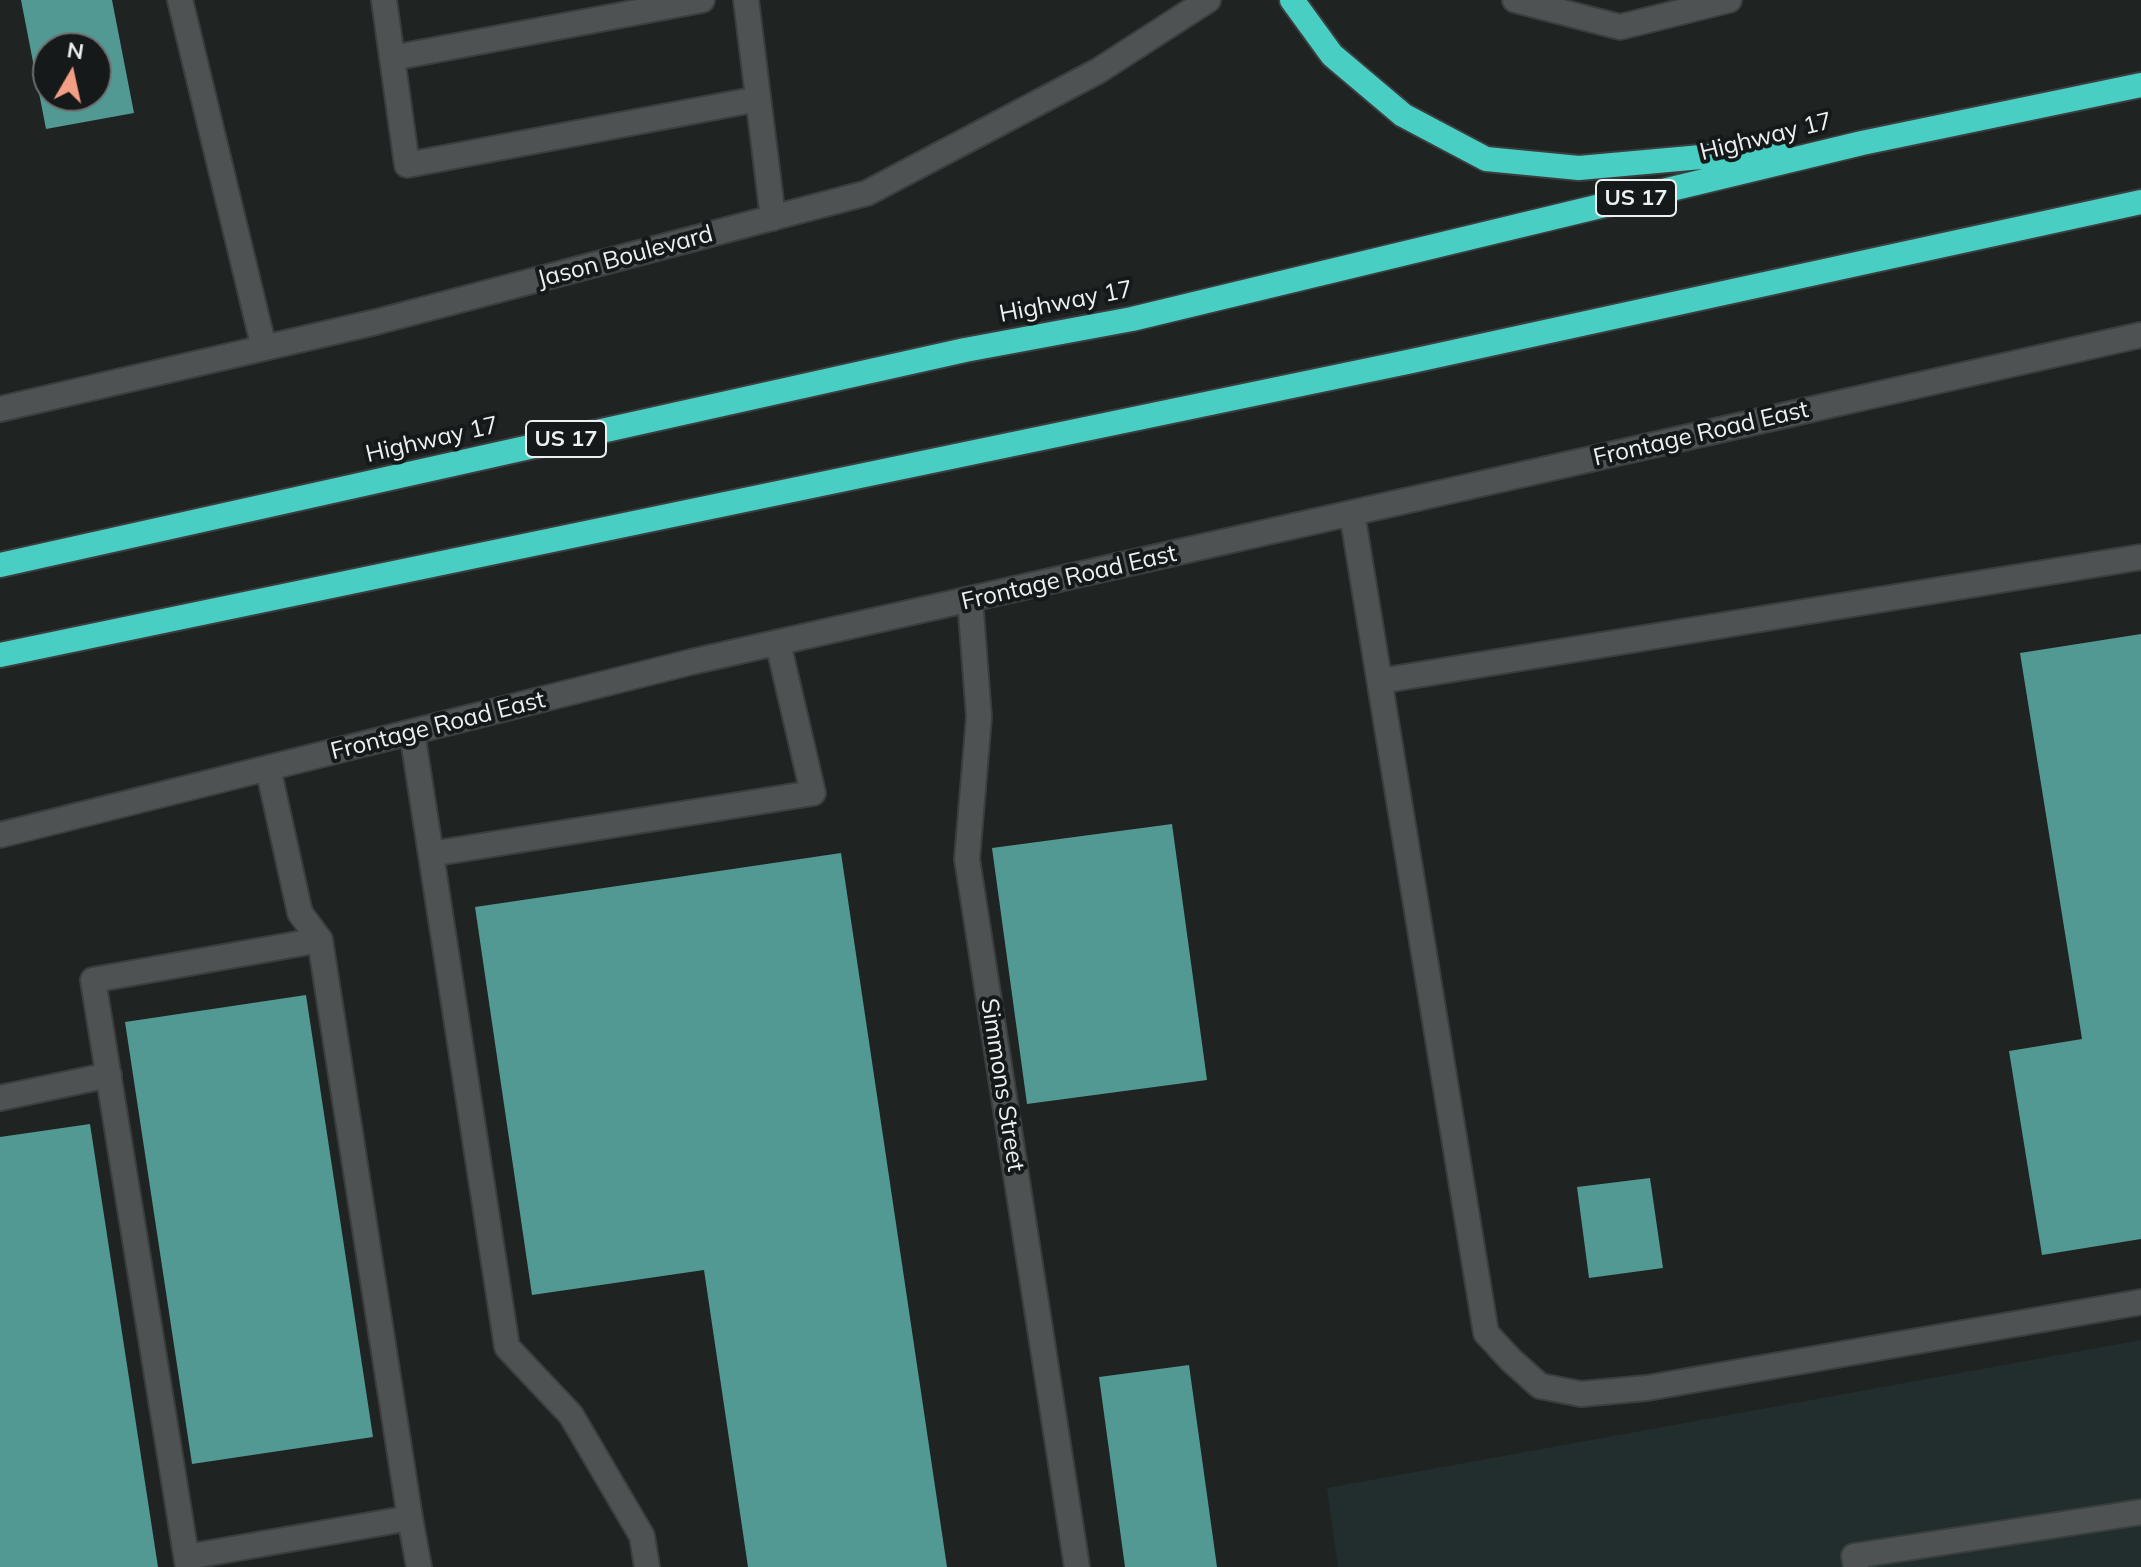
<!DOCTYPE html>
<style>
body{margin:0}
#map{position:relative;width:2141px;height:1567px;overflow:hidden;background:#1f2322;font-family:Mulish,sans-serif}
canvas{display:block}
.north{position:absolute;left:32px;top:32px;width:80px;height:80px;box-sizing:border-box;background:#151919;border:2px solid #6b6f6f;border-radius:50%;rotate:9deg;font-size:22px;font-weight:700;line-height:32px;text-align:center;color:#edf0f0}
.north::after{content:'';display:block;margin:auto;width:28px;height:36px;background:#f39f85;clip-path:polygon(50% 0,100% 100%,50% 72%,0 100%)}
</style>
<div id="map">
<canvas width="2141" height="1567"></canvas>
<div class="north">N</div>
</div>
<script>
const ctx = document.querySelector('canvas').getContext('2d');
ctx.lineJoin = 'round';
function paint(path, color) { ctx.fillStyle = color; ctx.fill(path, 'evenodd'); }
const shape = rows => new Path2D(rows.map(r => 'M' + r).join(''));
function trace(path, color, width, dash) { ctx.strokeStyle = color; ctx.lineWidth = width; ctx.lineCap = dash ? 'butt' : 'round'; ctx.setLineDash(dash || []); ctx.stroke(path); }
function write(font, color, halo, rows, align = 'center') {
  ctx.font = font + ' Mulish,sans-serif'; ctx.lineWidth = 8; ctx.setLineDash([]); ctx.textBaseline = 'middle'; ctx.strokeStyle = halo; ctx.fillStyle = color; for (const [text, x, y, turn = 0] of rows) {
    ctx.save(); ctx.translate(x, y); ctx.rotate((+turn || 0) * Math.PI / 180); ctx.textAlign = isNaN(turn) ? turn : align; if (halo) ctx.strokeText(text, 0, 0); ctx.fillText(text, 0, 0); ctx.restore();
  }
}
const built = shape([
 [2141,1340,2141,1567,1338,1567,1327,1488]
]);
const building = shape([
 [21,0,112,0,134,113,46,129],
 [48,48,96,48,96,96,48,96],
 [2141,634,2141,1239,2042,1255,2009,1051,2082,1039,2020,653],
 [1172,824,1207,1080,1027,1104,992,848],
 [841,853,947,1567,748,1567,704,1270,532,1295,475,907],
 [306,995,373,1437,192,1464,125,1022],
 [90,1124,158,1567,0,1567,0,1137],
 [1650,1178,1663,1268,1589,1278,1577,1187],
 [1189,1365,1217,1567,1125,1567,1099,1377]
]);
const minor = shape([
 [180,0,264,348],
 [384,0,407,165,758,99],
 [746,0,773,218],
 [1515,0,1620,27,1729,0],
 [392,58,702,0],
 [0,409,376,322,867,193,1098,71,1208,0],
 [1352,513,1486,1333,1511,1360,1540,1386,1581,1394,1647,1388,2141,1302],
 [970,600,979,717,967,859,1077,1567],
 [1380,681,2141,557],
 [412,732,507,1347,571,1415,642,1536,647,1567],
 [0,835,691,662,2141,335],
 [431,854,813,793,778,643],
 [0,1098,109,1075],
 [410,1518,419,1567],
 [187,1557,410,1518,320,940,300,913,268,768],
 [188,1567,93,980,320,940],
 [1856,1567,1854,1556,2141,1512]
]);
const highway = shape([
 [1292,0,1332,55,1403,115,1486,159,1579,168,1779,150],
 [0,565,965,350,1132,319,1862,143,2141,85],
 [0,655,1412,361,2141,202]
]);
const shields = [
 [1636,198,80],
 [566,439,80]
];
const shieldNames = [
 ["US 17",1636,198],
 ["US 17",566,439]
];
const streetNames = [
 ["Highway 17",1766,137,-14],
 ["Jason Boulevard",625,257,-15],
 ["Highway 17",1066,302,-11],
 ["Frontage Road East",1701,434,-13],
 ["Highway 17",432,440,-13],
 ["Frontage Road East",1069,578,-13],
 ["Frontage Road East",438,726,-14],
 ["Simmons Street",1002,1085,81]
];
paint(built, '#222e2d');
paint(building, '#519992');
trace(minor, '#3a3e3e', 28);
trace(highway, '#3a3e3e', 28);
trace(minor, '#4e5252', 24);
trace(highway, '#48cec3', 24);
for (const [x, y, w] of shields) { const box = new Path2D(); box.roundRect(x - w / 2, y - 18, w, 36, 6); ctx.fillStyle = '#151919'; ctx.fill(box); trace(box, '#edf0f0', 2); }
write('bold 22px', '#edf0f0', null, shieldNames);
write('24px', '#edf0f0', '#151919', streetNames);
</script>
